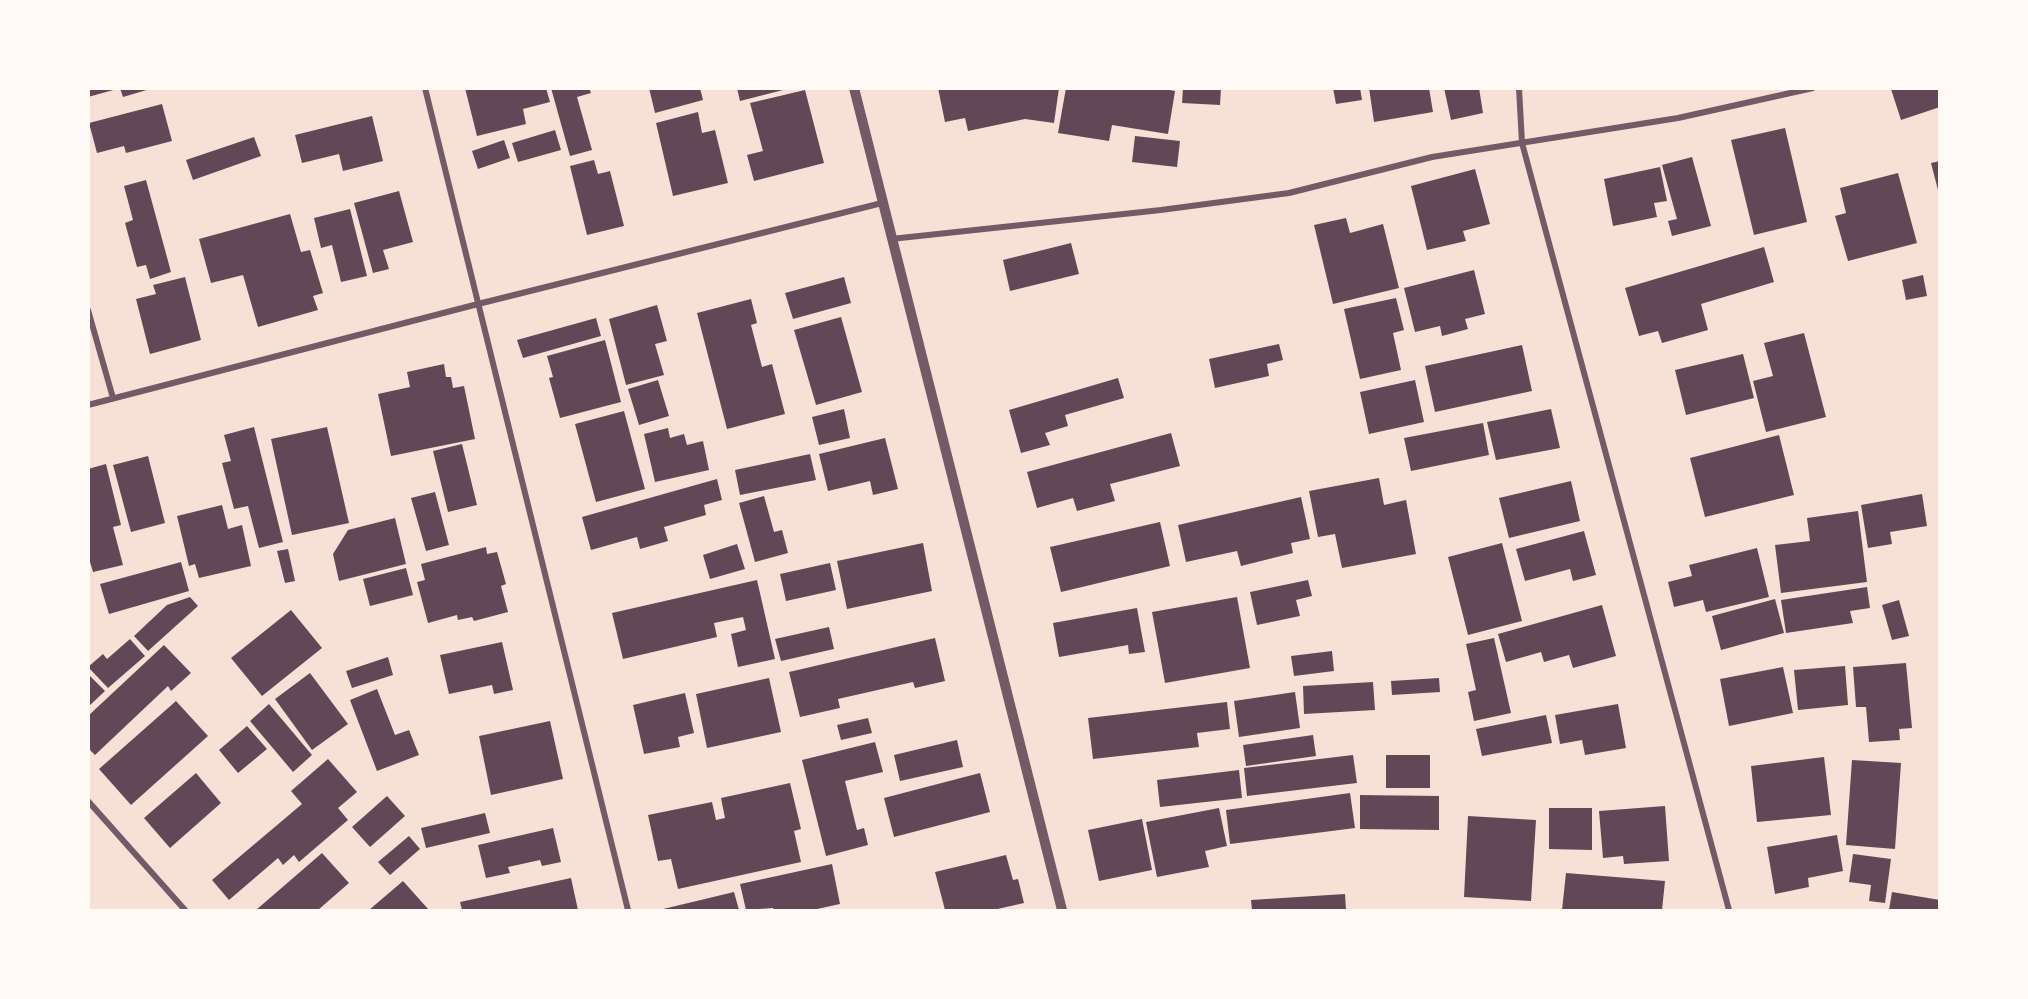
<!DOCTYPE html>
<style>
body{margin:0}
#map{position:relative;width:2028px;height:999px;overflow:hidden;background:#f7e1d7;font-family:"PT Sans",sans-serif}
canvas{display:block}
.frame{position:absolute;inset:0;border:90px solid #fffaf5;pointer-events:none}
</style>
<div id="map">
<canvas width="2028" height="999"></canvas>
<div class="frame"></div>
</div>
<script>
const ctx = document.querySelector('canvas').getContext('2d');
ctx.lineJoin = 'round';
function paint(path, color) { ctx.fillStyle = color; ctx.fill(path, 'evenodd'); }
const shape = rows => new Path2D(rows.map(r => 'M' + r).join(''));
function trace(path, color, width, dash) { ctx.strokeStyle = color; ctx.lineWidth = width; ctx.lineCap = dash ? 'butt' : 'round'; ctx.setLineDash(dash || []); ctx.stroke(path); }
const building = shape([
 [88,88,117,88,117,89,88,97],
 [120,88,150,88,150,89,123,97],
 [465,88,546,88,550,102,523,109,526,124,477,136],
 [551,88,589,88,591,93,577,97,592,150,570,156],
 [649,88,700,88,703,100,655,113],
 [737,88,787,88,787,89,740,101],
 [938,88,1059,88,1054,123,1025,119,968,131,965,118,945,122],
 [1066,88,1160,88,1175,91,1168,134,1112,125,1109,141,1058,133],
 [1183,88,1221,88,1220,105,1182,103],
 [1333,88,1360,88,1362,100,1336,104],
 [1369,88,1429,88,1433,112,1374,122],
 [1444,88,1479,88,1483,113,1451,120],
 [1940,88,1940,107,1901,120,1891,89],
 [805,90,824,163,754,181,747,155,763,151,750,103],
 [162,104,172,141,126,153,124,146,97,153,89,123],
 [698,112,702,133,715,130,728,183,673,196,656,123],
 [372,116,383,161,343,171,339,154,302,163,295,135],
 [1785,128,1807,222,1754,235,1731,140],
 [555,130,561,150,518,162,512,143],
 [1135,136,1180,141,1177,167,1132,162],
 [254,137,261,156,193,180,186,160],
 [504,140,510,158,478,169,472,151],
 [1692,157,1711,226,1672,236,1668,221,1677,219,1662,165],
 [594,160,598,174,610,171,624,226,587,235,570,166],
 [1940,161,1940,194,1939,194,1931,163],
 [1660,167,1667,201,1654,203,1657,217,1613,226,1604,179],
 [1475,169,1490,224,1463,231,1466,241,1427,250,1411,186],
 [1898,173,1917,243,1848,261,1835,216,1846,213,1840,188],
 [146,180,171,272,150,279,146,265,137,267,125,223,133,220,124,186],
 [399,191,413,242,383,250,389,269,373,273,354,203],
 [350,209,367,276,341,282,332,245,321,248,314,218],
 [290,214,301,252,310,250,323,293,313,296,318,310,258,327,243,275,211,283,199,239],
 [1346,218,1350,233,1383,224,1399,288,1333,304,1314,225],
 [1071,243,1079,274,1010,291,1003,260],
 [1764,247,1774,282,1701,304,1708,330,1662,343,1658,331,1639,336,1625,288],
 [1474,270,1485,314,1465,319,1468,329,1442,336,1440,326,1415,332,1404,288],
 [1923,275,1927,296,1906,300,1902,280],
 [185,277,201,340,150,354,136,299,156,294,153,285],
 [844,277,851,303,793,319,785,293],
 [1396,298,1404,330,1393,333,1401,370,1360,379,1344,309],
 [751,299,757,323,751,325,762,367,772,364,785,414,727,429,697,313],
 [657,305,667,341,655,344,664,375,626,385,609,319],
 [841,317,862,392,816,405,794,330],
 [596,318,601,336,523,358,517,340],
 [1804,333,1826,417,1766,432,1753,381,1773,376,1764,343],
 [605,340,621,402,560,418,549,378,553,377,547,356],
 [1279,344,1283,360,1267,364,1269,376,1215,388,1209,359],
 [1522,345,1532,391,1435,412,1425,366],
 [1743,354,1754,398,1686,415,1675,370],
 [444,364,446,377,451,377,453,388,464,386,475,439,391,456,378,394,410,387,407,372],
 [1118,378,1124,398,1065,415,1068,426,1045,433,1050,445,1021,453,1009,410],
 [658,380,669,416,639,425,628,389],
 [1415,380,1424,422,1369,434,1360,392],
 [844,409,850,438,819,445,812,417],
 [1551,409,1560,448,1496,460,1487,422],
 [624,411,645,489,596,502,575,424],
 [1483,423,1489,455,1411,471,1404,438],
 [254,427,283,542,259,548,248,506,234,509,222,463,231,461,224,435],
 [327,427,349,523,292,535,271,439],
 [668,428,670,438,684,434,687,445,703,441,709,470,655,482,644,434],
 [1171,433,1180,466,1110,484,1115,501,1077,511,1073,498,1037,508,1027,472],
 [1779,435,1794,495,1705,517,1690,458],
 [885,438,898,489,873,495,870,481,828,491,819,454],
 [462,444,477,505,448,512,433,451],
 [810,454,816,480,740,495,735,470],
 [148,456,165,523,131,532,113,465],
 [106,464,121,525,113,527,123,565,93,572,88,555,88,469],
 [1379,478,1384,505,1406,500,1416,554,1342,568,1335,534,1318,537,1309,491],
 [717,479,722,500,704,505,706,515,664,527,668,541,640,549,637,537,591,550,582,517],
 [1571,481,1580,521,1509,538,1499,498],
 [435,492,449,545,426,551,411,498],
 [1922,494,1927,526,1890,532,1892,544,1868,548,1861,505],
 [764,496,774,532,782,530,788,553,755,562,739,503],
 [1301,497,1310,539,1291,543,1293,553,1241,566,1237,551,1186,562,1178,525],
 [222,505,228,529,242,525,251,566,199,578,195,564,189,566,177,516],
 [1858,511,1867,582,1781,593,1775,545,1810,541,1807,518],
 [395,518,406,564,339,581,333,554,348,530],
 [1160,522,1170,566,1061,592,1050,547],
 [1584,531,1596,575,1573,581,1570,569,1525,581,1516,549],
 [923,543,932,591,847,609,837,561],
 [1502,543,1522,621,1468,635,1448,557],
 [737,544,745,569,710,579,703,555],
 [486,547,487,554,497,552,506,584,501,586,508,612,474,621,472,617,458,620,457,615,428,623,417,582,425,580,421,564],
 [1757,548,1769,597,1706,612,1703,600,1674,607,1668,582,1692,576,1689,565],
 [288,549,295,581,285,583,277,551],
 [181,562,189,591,109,614,100,584],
 [830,563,836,590,786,601,780,574],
 [406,568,413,595,370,606,363,579],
 [757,580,775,659,738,667,731,634,746,630,743,617,714,623,717,637,623,659,612,613],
 [1308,580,1312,596,1296,600,1300,616,1257,625,1250,592],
 [1867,587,1870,608,1850,611,1853,623,1786,633,1781,600],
 [190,597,198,606,148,651,134,636,167,605],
 [1237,597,1250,668,1165,683,1152,612],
 [1775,599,1784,633,1721,650,1712,616],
 [1899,600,1909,636,1892,640,1882,605],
 [1602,605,1616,656,1573,668,1569,655,1544,662,1541,652,1506,662,1498,634],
 [1137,608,1145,652,1129,654,1128,645,1059,657,1053,623],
 [291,610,322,648,262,696,231,658],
 [829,627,834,649,781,661,775,639],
 [935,638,945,681,915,688,913,682,838,699,840,708,800,717,789,672],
 [1494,638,1511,713,1474,721,1468,692,1476,690,1466,644],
 [130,639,145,656,108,688,88,667,103,654,107,659],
 [502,642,513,690,494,694,492,685,449,694,440,655],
 [164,645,191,673,171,691,168,686,95,755,88,748,88,716],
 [1332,651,1334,671,1294,676,1291,656],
 [388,657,393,675,352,688,346,671],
 [1906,663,1912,728,1899,729,1900,740,1869,742,1866,707,1856,707,1853,667],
 [1845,666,1848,705,1798,710,1794,670],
 [1783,667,1793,713,1729,726,1720,679],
 [310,673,348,724,312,750,275,699],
 [88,674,105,691,88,707],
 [769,678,781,732,707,748,696,694],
 [1439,678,1440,692,1392,695,1391,681],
 [1373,682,1375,710,1304,714,1303,686],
 [377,689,395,735,409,730,419,755,377,771,350,700],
 [1295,692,1300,728,1239,737,1234,701],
 [685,693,694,733,678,737,680,747,644,754,633,705],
 [176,701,208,736,131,805,99,769],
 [1227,702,1230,729,1197,733,1199,747,1093,759,1088,718],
 [269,704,312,755,293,772,250,721],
 [1618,704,1626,748,1585,755,1582,740,1560,744,1555,715],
 [1546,715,1552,743,1482,756,1476,729],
 [868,718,872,733,841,740,837,725],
 [550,721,563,779,491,795,479,736],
 [247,726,267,749,238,773,219,750],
 [1313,735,1316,756,1246,766,1243,745],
 [957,740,963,767,900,781,894,755],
 [875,742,883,772,845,781,857,830,864,828,868,845,826,856,802,760],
 [1353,755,1357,783,1247,796,1244,768],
 [1386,755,1430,755,1430,788,1386,788],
 [1824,757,1831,815,1757,822,1751,766],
 [328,759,357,792,338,808,348,820,299,862,294,855,283,865,278,858,229,900,212,880,302,804,291,791],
 [1852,760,1901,763,1895,849,1846,845],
 [1239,770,1242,798,1160,807,1157,780],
 [196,773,221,803,170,848,144,818],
 [980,773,990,812,894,837,884,798],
 [790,783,801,829,794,831,801,862,678,889,671,859,658,861,648,815,712,802,716,820,725,818,721,798],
 [1350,793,1355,828,1230,844,1226,810],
 [1360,795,1439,796,1439,830,1360,829],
 [387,796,405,816,370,847,352,827],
 [1665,806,1669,861,1624,864,1623,856,1603,858,1599,811],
 [1219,808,1227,846,1205,851,1209,867,1157,877,1146,822],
 [1549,808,1592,808,1592,850,1549,849],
 [485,813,490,833,426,848,421,828],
 [1468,816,1536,820,1531,901,1464,897],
 [1142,819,1152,870,1099,881,1088,830],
 [553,828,561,862,542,866,540,860,508,867,510,873,486,878,478,845],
 [1837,835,1843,871,1808,878,1809,887,1775,894,1767,847],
 [409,836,420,849,390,875,378,862],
 [322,853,349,883,318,910,256,910],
 [1853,854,1891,859,1885,903,1869,901,1871,885,1849,882],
 [1006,855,1013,880,1018,879,1024,903,993,910,945,910,935,872],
 [832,864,840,904,817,909,818,910,774,910,773,908,746,910,740,884],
 [1566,873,1665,881,1662,910,1562,910],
 [571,878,578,910,462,910,460,902],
 [403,881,429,910,369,910],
 [734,892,739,910,659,910],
 [1892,892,1940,900,1940,910,1889,910],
 [1345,894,1346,910,1252,910,1251,900]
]);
const minor = shape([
 [425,88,628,910],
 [1519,88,1522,143,1729,910],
 [891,239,1161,210,1289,193,1432,157,1678,118,1813,88],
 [88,310,113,398],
 [88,405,478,304,882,203],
 [88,801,185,910]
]);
const tertiary = shape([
 [854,88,1062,910]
]);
paint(building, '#644757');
trace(minor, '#755966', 6);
trace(tertiary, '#755966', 10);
</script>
